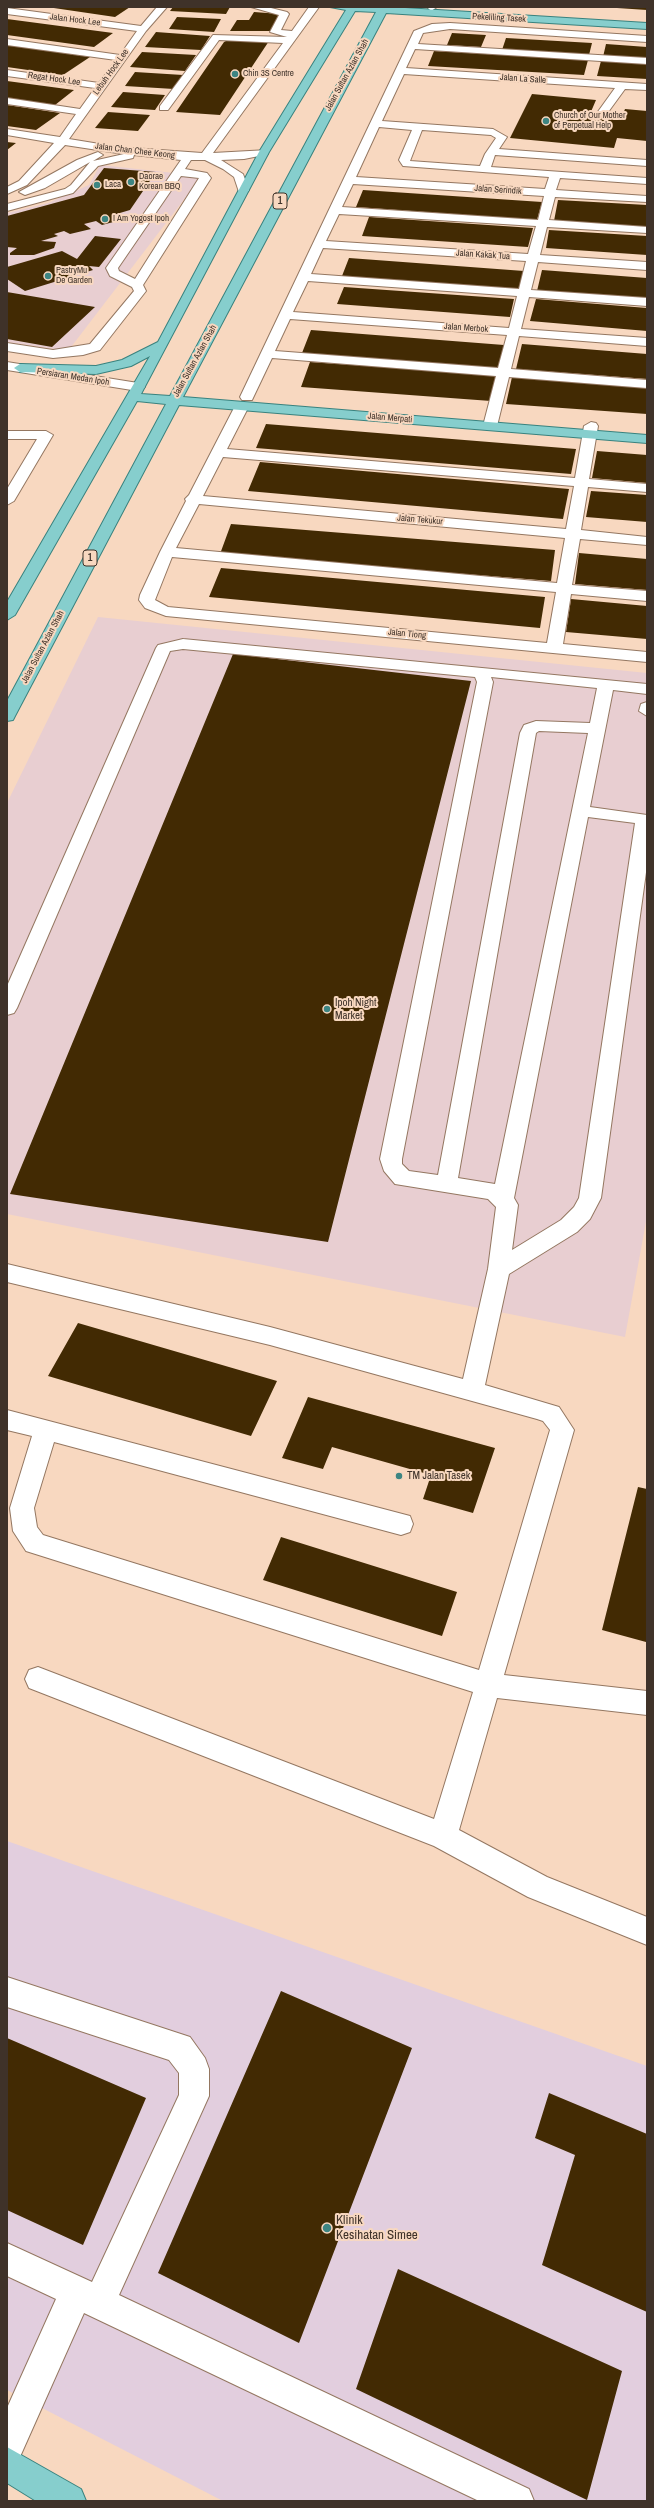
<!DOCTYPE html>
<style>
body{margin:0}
#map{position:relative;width:654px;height:2508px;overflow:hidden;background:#f8d8c0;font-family:"Archivo Narrow",sans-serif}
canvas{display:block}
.frame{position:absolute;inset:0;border:8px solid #3f3229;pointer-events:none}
</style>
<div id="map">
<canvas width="654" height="2508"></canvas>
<div class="frame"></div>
</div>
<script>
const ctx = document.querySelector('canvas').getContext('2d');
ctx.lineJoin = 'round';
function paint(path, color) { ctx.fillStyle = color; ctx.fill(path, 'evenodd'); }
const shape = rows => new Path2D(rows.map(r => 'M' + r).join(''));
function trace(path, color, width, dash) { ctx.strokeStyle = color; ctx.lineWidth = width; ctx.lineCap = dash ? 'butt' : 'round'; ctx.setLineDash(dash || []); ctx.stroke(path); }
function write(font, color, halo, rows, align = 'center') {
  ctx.font = font + ' "Archivo Narrow",sans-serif'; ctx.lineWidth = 4; ctx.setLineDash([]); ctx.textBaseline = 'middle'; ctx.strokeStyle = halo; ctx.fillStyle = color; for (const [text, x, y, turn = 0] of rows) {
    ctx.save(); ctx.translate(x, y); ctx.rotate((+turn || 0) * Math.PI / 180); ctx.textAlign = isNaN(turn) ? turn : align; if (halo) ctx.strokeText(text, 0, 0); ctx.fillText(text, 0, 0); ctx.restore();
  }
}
const commercial = shape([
 [100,165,202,176,68,351,7,342,7,213,48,203,89,185],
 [98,617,647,673,647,1216,625,1337,7,1214,7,803]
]);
const medical = shape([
 [7,1841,647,2066,647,2501,223,2501,7,2390]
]);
const building = shape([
 [47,7,130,7,115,17],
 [173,7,230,7,226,14,170,11],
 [617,7,647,7,647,10,617,8],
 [254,12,280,14,271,31,230,31,237,20,249,20],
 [177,17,221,19,214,32,169,29],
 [7,19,113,33,94,47,7,35],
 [156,32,210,36,201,50,145,47],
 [452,33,486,35,481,47,447,45],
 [232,38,269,41,220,115,176,112,224,42],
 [506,38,592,43,589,55,502,50],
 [606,44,647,47,647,60,603,57],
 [7,45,90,57,63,75,7,67],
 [434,51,588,60,584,75,428,66],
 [142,52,196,55,185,71,130,67],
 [601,61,647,64,647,79,597,76],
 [135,72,183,75,174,89,125,86],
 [7,81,74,90,55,105,7,98],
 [123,92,165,95,155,110,111,107],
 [532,94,596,100,590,114,622,117,625,109,647,111,647,141,617,138,614,148,510,138],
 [7,105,60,113,36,130,7,126],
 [108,112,150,115,138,131,95,128],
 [7,142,16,143,7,150],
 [104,168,156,172,130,210,113,215,121,220,102,225,96,221,84,224,91,229,70,234,64,231,54,234,58,236,41,241,56,242,54,248,34,255,10,255,10,253,17,248,7,247,7,216,84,195],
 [363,190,542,202,537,220,356,207],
 [558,200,647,205,647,227,554,221],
 [369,217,533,228,528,247,362,236],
 [549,230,647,236,647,255,546,248],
 [95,236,121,239,99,267,89,266,93,270,25,291,7,279,7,267,62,251,77,259],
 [349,258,524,271,519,290,342,276],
 [542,270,647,278,647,299,537,291],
 [344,287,514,299,510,317,337,304],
 [7,292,95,307,52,347,7,339],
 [536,299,647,308,647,331,530,321],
 [311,330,504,345,498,368,302,353],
 [522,344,647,354,647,379,516,369],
 [310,362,496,375,491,401,301,387],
 [512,377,647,387,647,414,506,404],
 [266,424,576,449,571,474,256,448],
 [597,451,647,455,647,483,592,478],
 [260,462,569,489,563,519,248,491],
 [591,491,647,495,647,522,586,517],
 [231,524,555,550,551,581,220,554],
 [579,553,647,559,647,590,575,584],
 [221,568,545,597,540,628,209,597],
 [571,599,647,606,647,639,566,632],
 [233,654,471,681,328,1242,10,1194],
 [78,1323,277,1381,251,1436,48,1376],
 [308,1397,495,1448,473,1513,423,1499,431,1475,332,1447,323,1469,282,1458],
 [638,1487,647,1489,646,1642,602,1630],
 [281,1537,457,1592,442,1636,263,1580],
 [281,1991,412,2048,299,2343,158,2273],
 [7,2038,146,2098,83,2245,7,2210],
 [549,2093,647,2134,647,2312,542,2265,575,2155,535,2138],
 [398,2269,622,2371,587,2500,356,2389]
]);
const minor = shape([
 [157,7,167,7,146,31,69,139,118,147,202,153,283,43,219,40,168,110,160,110,160,106,213,35,287,37,270,32,279,15,251,7,267,7,287,12,289,14,281,30,292,31,309,7,319,7,213,153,268,150,268,154,264,155,244,159,221,160,243,174,249,190,247,192,239,192,234,177,223,169,205,160,191,160,185,169,207,173,211,178,143,285,146,291,100,350,83,355,53,358,7,351,7,343,53,350,90,344,134,291,132,287,110,276,106,268,181,160,134,155,133,158,98,166,73,193,7,211,7,204,65,189,71,185,90,162,45,188,25,195,19,192,77,160,98,152,103,155,93,161,124,154,65,145,27,185,7,194,7,187,19,181,54,143,7,135,7,129,60,137,76,114,7,104,7,98,80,109,95,88,7,76,7,70,99,83,116,60,7,45,7,39,120,55,137,31,7,14,7,8,141,26,157,7],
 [181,176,199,178,135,279,119,271,118,268,181,176],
 [427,7,437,7,431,11,427,7],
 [450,23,647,36,647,42,450,29,423,33,418,44,647,58,647,64,415,49,406,68,647,84,647,90,625,89,606,115,602,116,597,113,615,88,404,74,382,121,493,129,507,137,499,149,647,160,647,166,495,155,491,167,647,178,647,184,560,178,556,190,647,196,647,202,555,197,549,220,647,227,647,233,547,227,540,255,647,262,647,270,538,262,531,290,647,298,647,306,529,297,521,329,647,338,647,346,519,336,511,369,647,380,647,388,509,377,497,426,490,430,483,426,496,376,272,358,252,400,242,400,240,397,414,31,432,24,450,23],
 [379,127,412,130,399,160,403,166,549,177,545,189,356,177,379,127],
 [422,130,491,135,496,138,485,154,480,166,410,161,422,130],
 [353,184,544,196,538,220,342,207,353,184],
 [339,214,536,226,528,254,326,241,339,214],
 [323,248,526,261,519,289,311,274,323,248],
 [308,281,517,296,509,328,293,312,308,281],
 [290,319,507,335,498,368,275,351,290,319],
 [7,362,138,383,145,387,138,391,7,370,7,362],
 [242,402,249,406,227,449,575,478,584,426,591,422,596,423,598,426,589,479,647,484,647,492,588,487,581,530,647,537,647,545,580,539,572,585,647,591,647,601,571,594,563,644,647,652,647,662,166,616,145,608,139,600,140,595,160,552,186,501,185,499,189,495,235,406,242,402],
 [223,457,574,486,566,529,203,496,223,457],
 [199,504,565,538,557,583,176,548,199,504],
 [172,557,556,592,547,643,168,607,155,600,172,557],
 [7,431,46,431,53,435,14,501,7,505,7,489,37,439,7,439,7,431],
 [183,639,647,684,647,694,613,690,590,807,647,815,647,865,601,1198,590,1219,577,1232,509,1274,485,1385,559,1407,574,1430,504,1675,647,1691,647,1715,497,1698,459,1830,547,1877,647,1917,647,1945,528,1897,434,1846,29,1688,25,1679,29,1670,38,1667,434,1819,473,1692,26,1551,13,1531,10,1508,32,1436,7,1430,7,1410,410,1516,413,1524,410,1532,401,1535,54,1442,34,1508,37,1527,43,1535,479,1670,550,1430,543,1421,537,1419,270,1345,7,1282,7,1264,270,1327,463,1379,488,1269,496,1207,488,1199,395,1184,384,1171,380,1159,477,682,475,677,183,649,170,651,17,1008,14,1013,7,1015,7,986,156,648,158,645,183,639],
 [491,677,597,688,590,723,536,721,524,725,520,733,438,1175,409,1171,402,1164,402,1159,493,682,491,677],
 [539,731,588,733,495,1184,458,1178,536,733,539,731],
 [588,817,635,823,579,1198,574,1207,561,1220,512,1250,518,1205,514,1198,588,817],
 [647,702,647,716,639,711,641,704,647,702],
 [7,1977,190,2037,205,2058,209,2069,209,2096,119,2295,529,2489,534,2501,479,2501,84,2313,19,2459,7,2464,7,2408,56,2299,7,2276,7,2243,92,2282,179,2095,179,2073,169,2060,7,2007,7,1977]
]);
const major = shape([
 [330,7,389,7,647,23,647,29,386,13,183,397,647,435,647,443,179,405,15,716,13,720,7,721,7,701,166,404,137,401,15,615,7,620,7,602,150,356,131,366,96,374,20,372,14,368,20,364,96,366,122,360,158,342,259,152,346,10,330,7],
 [355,11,376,12,170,396,141,394,269,152,355,11],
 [7,2447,81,2489,86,2501,36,2501,7,2483,7,2447]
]);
const markers = [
 [235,74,4,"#3d8582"],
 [546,121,4,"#3d8582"],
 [131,182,4,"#3d8582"],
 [97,185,4,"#3d8582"],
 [105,219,4,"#3d8582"],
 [48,276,4,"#3d8582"],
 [327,1009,4,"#3d8582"],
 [399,1476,4,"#3d8582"],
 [327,2228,5,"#3d8582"]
];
const farStreetnames = [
 ["Pekeliling Tasek",499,18,3],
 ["Jalan Hock Lee",75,20,7],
 ["Lebuh Hock Lee",111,72,-54],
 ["Jalan Sultan Azlan Shah",347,75,-61],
 ["Regat Hock Lee",54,79,8],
 ["Jalan La Salle",523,79,4],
 ["Jalan Chan Chee Keong",135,151,7],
 ["Jalan Serindik",498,190,4],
 ["Jalan Kakak Tua",483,255,4],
 ["Jalan Merbok",466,328,4],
 ["Jalan Sultan Azlan Shah",195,361,-61],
 ["Persiaran Medan Ipoh",73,377,9],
 ["Jalan Merpati",390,418,5],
 ["Jalan Tekukur",420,520,5],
 ["Jalan Tiong",407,634,6],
 ["Jalan Sultan Azlan Shah",43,647,-62]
];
const farPoinames = [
 ["Chin 3S Centre",243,74],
 ["Church of Our Mother",554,116],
 ["of Perpetual Help",554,126],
 ["Daorae",139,177],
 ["Korean BBQ",139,187],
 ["Laca",105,185],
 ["I Am Yogost Ipoh",113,219],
 ["PastryMu",56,271],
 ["De Garden",56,281]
];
const shields = [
 [280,201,14],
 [90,558,14]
];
const shieldNames = [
 ["1",280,201],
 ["1",90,558]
];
const poiNames = [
 ["Ipoh Night",335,1003],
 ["Market",335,1016],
 ["TM Jalan Tasek",407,1476]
];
const nearPoinames = [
 ["Klinik",336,2221],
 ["Kesihatan Simee",336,2236]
];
paint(commercial, '#e8ced1');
paint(medical, '#e2cede');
paint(building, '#422a03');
trace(minor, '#947761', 2);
trace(major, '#39827e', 2);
paint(minor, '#fff');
paint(major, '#86cecd');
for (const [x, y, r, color] of markers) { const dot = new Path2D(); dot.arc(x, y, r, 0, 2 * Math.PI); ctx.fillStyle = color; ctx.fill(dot); trace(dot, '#f8d8c0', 1.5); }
write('9px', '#3f3229', '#f8d8c0', farStreetnames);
write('9px', '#3f3229', '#f8d8c0', farPoinames, 'left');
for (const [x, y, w] of shields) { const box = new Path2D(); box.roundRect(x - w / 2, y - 8, w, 16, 3); ctx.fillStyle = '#f8d8c0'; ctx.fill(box); trace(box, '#3f3229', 1); }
write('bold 10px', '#3f3229', null, shieldNames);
write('11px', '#3f3229', '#f8d8c0', poiNames, 'left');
write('13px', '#3f3229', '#f8d8c0', nearPoinames, 'left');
</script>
